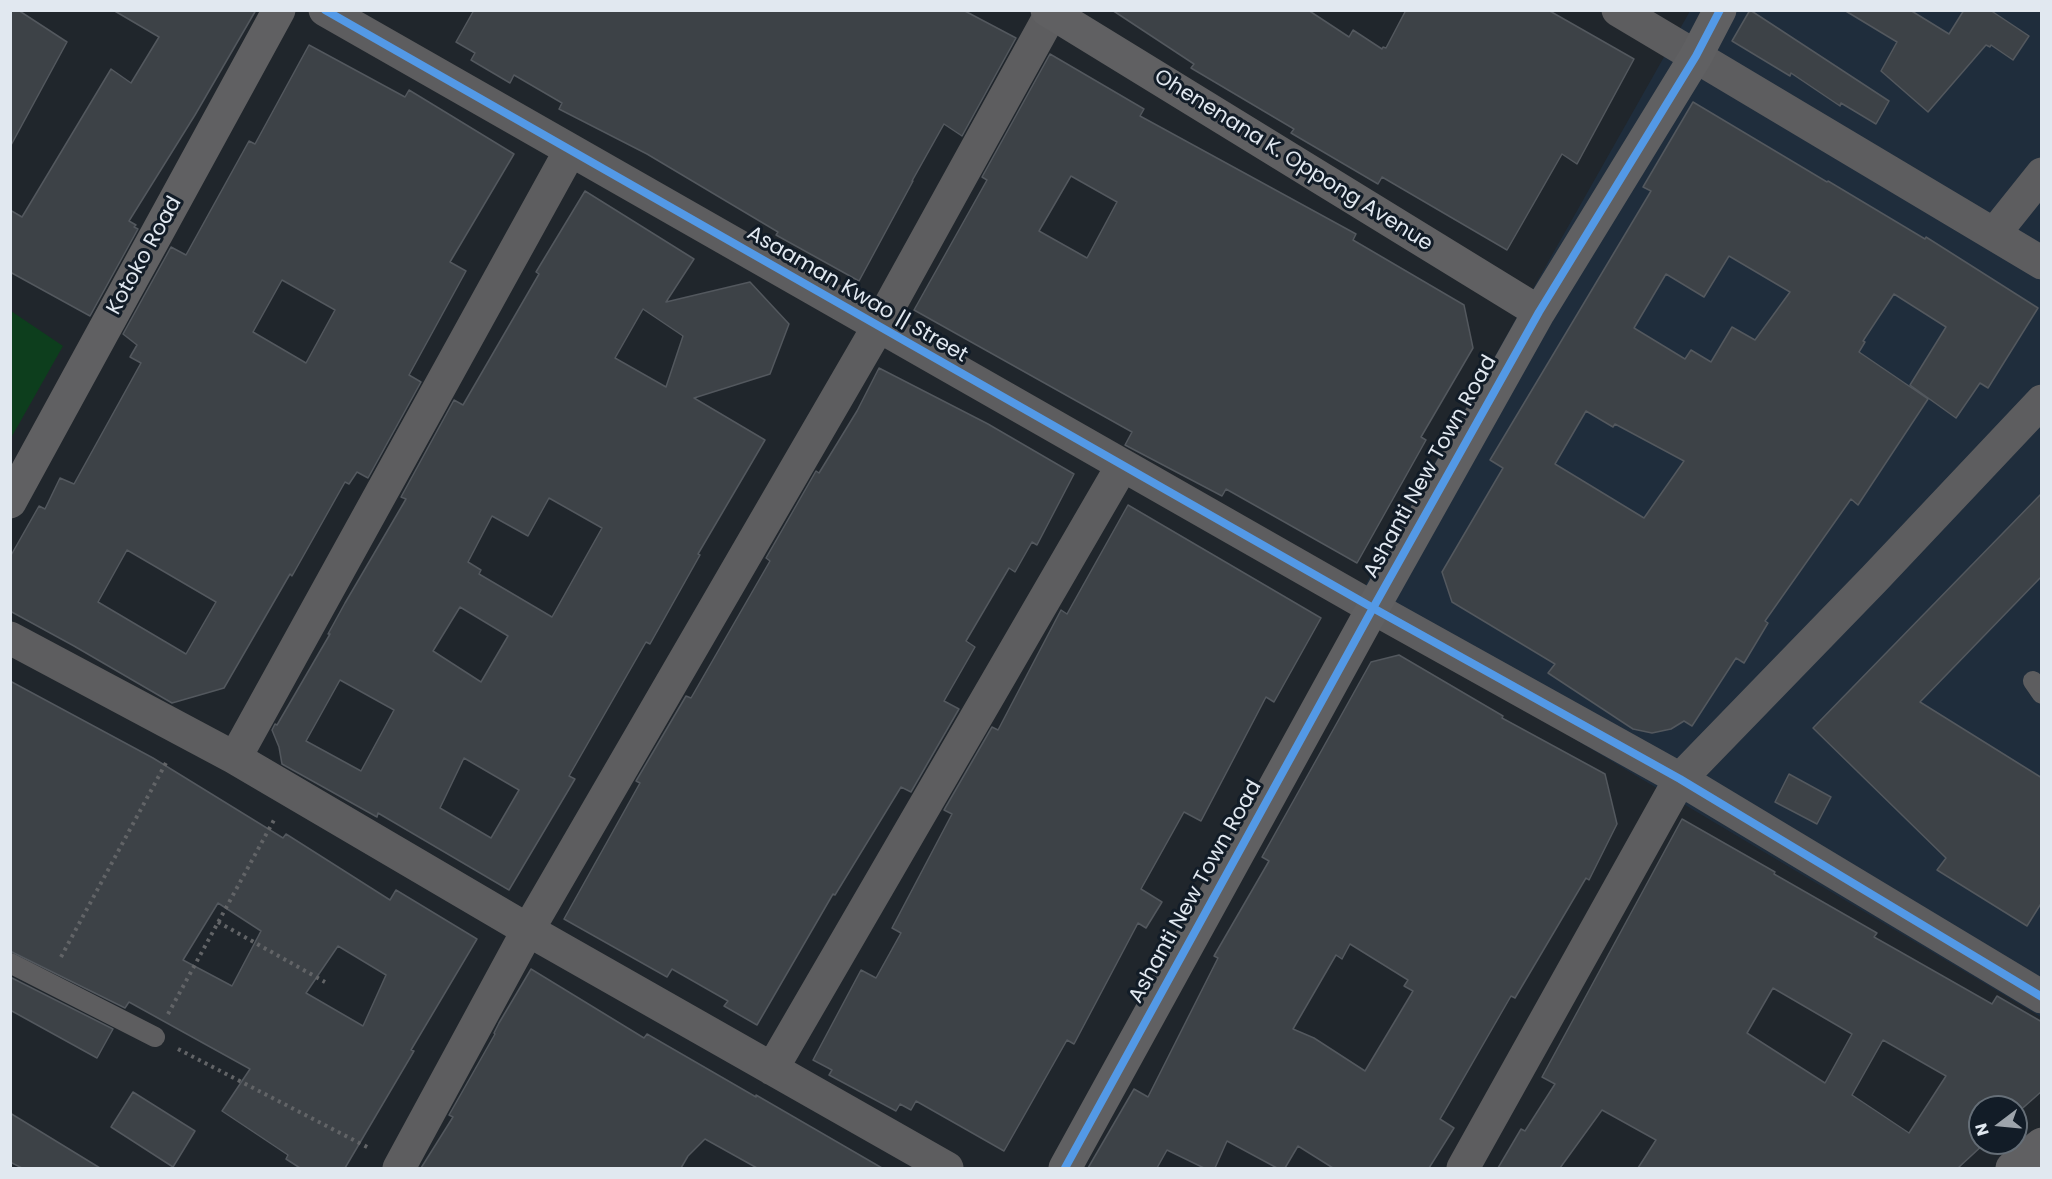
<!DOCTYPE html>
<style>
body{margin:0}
#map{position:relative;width:2052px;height:1179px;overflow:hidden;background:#20262c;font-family:Poppins,sans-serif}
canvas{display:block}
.frame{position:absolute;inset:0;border:12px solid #e1e8f0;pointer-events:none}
.north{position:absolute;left:1968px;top:1095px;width:60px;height:60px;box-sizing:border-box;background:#121c27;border:2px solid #656e77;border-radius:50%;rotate:254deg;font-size:16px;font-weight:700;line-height:24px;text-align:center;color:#e1e8f0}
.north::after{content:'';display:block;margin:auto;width:21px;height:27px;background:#9da4ab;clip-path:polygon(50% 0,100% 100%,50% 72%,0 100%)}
</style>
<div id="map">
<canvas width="2052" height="1179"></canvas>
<div class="frame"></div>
<div class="north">N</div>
</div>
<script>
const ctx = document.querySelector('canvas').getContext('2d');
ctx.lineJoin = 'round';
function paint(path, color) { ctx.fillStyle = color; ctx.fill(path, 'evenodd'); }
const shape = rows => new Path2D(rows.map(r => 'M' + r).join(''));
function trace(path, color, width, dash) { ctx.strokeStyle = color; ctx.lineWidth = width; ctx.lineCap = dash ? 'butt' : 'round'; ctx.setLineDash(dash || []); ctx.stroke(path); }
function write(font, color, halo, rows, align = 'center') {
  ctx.font = font + ' Poppins,sans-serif'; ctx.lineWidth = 6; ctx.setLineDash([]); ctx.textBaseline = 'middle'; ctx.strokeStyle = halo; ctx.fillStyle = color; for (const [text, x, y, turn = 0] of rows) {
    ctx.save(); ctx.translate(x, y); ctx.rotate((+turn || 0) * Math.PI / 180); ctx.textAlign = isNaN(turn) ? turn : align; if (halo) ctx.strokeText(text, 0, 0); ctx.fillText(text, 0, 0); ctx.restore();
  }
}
const built = shape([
 [1690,11,2041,11,2041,1017,1353,607]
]);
const green = shape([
 [11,311,63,346,11,438]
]);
const building = shape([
 [10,10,18,10,67,42,10,147,10,10],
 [113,10,256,10,195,115,129,221,136,225,134,227,138,229,90,316,10,272,10,210,22,217,111,69,131,83,159,37,113,10],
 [474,10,963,10,1016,38,962,136,944,124,912,181,913,181,859,281,776,235,778,232,647,154,559,109,562,103,514,75,510,83,471,60,475,53,456,42,474,10],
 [1112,10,1308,10,1349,37,1353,30,1382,49,1383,47,1386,48,1406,10,1548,10,1634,59,1577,164,1562,154,1507,250,1382,177,1378,184,1291,133,1294,129,1191,68,1194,64,1112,10],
 [1750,10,1889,101,1876,124,1841,103,1840,106,1791,73,1790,76,1732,41,1750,10],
 [1844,10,1910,10,1949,34,1964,10,1990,10,2029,36,2013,60,1991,45,1990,47,1986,45,1928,112,1881,71,1897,42,1844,10],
 [309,45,405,97,409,90,514,154,450,262,466,271,409,375,421,382,368,478,357,472,349,484,345,482,292,576,290,574,224,688,172,703,74,646,10,611,10,557,39,506,45,509,60,478,74,484,141,363,130,357,137,345,123,334,171,247,186,255,249,141,255,144,309,45],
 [282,280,335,310,306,363,253,332,282,280],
 [127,550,216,602,186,654,98,602,127,550],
 [1050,54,1144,109,1140,116,1356,234,1353,240,1464,305,1473,348,1421,437,1426,440,1357,563,1226,489,1222,496,1125,445,1132,432,914,310,987,180,982,177,1050,54],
 [1071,176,1117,202,1087,258,1039,231,1071,176],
 [1693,102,1827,182,1828,181,1925,239,1926,237,2038,308,1988,388,1980,383,1956,418,1910,385,1946,327,1894,294,1863,341,1865,342,1859,352,1928,399,1858,505,1851,499,1765,621,1768,623,1744,663,1736,658,1692,726,1684,721,1671,729,1652,733,1633,729,1548,673,1555,664,1452,602,1442,572,1503,468,1490,460,1651,191,1643,187,1693,102],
 [1729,256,1790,292,1755,340,1732,327,1711,362,1691,350,1685,359,1634,328,1666,274,1704,297,1729,256],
 [1586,411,1613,427,1615,424,1684,461,1644,518,1555,464,1586,411],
 [585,191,694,259,666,302,750,282,789,324,770,374,694,398,765,440,698,554,700,555,650,644,646,642,569,776,575,779,509,890,378,813,377,817,282,764,279,747,272,730,275,724,277,725,330,634,328,634,345,603,406,499,401,497,454,400,463,405,539,274,536,272,585,191],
 [643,309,683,336,666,387,615,358,643,309],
 [549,498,602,528,552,617,479,574,481,570,468,562,492,516,528,536,549,498],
 [460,607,508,636,481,682,433,651,460,607],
 [340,680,394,710,361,771,306,741,340,680],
 [464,758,519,790,491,838,440,808,464,758],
 [879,368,988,424,1074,474,1037,545,1032,542,1015,572,1009,568,966,641,975,647,944,701,959,709,911,792,901,787,835,895,833,894,757,1025,724,1006,728,1001,672,969,667,977,564,919,640,783,636,781,686,696,691,698,770,561,766,558,816,471,819,473,857,411,879,368],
 [2042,493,2042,576,1920,702,2042,778,2042,902,2027,926,1937,870,1946,858,1813,728,2042,493],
 [1128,505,1321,618,1274,702,1266,697,1201,821,1184,812,1141,889,1162,902,1146,928,1138,923,1074,1044,1067,1040,1004,1151,916,1101,911,1110,900,1104,896,1111,829,1075,832,1070,813,1060,861,970,876,978,901,933,892,928,952,814,944,810,992,727,998,730,1061,610,1067,614,1128,505],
 [1399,655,1503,716,1502,718,1605,774,1617,824,1589,880,1586,878,1515,998,1511,996,1440,1119,1454,1128,1429,1168,1333,1168,1298,1146,1285,1168,1277,1168,1227,1141,1215,1168,1204,1168,1167,1150,1157,1168,1088,1168,1134,1089,1148,1097,1218,958,1214,956,1269,861,1262,857,1371,662,1399,655],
 [1350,944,1408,980,1404,986,1413,991,1365,1071,1314,1038,1293,1029,1336,955,1342,959,1350,944],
 [10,681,153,758,283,838,286,834,390,900,396,890,477,939,411,1050,414,1051,345,1168,300,1168,286,1159,288,1155,222,1111,250,1069,129,1002,125,1008,10,951,10,681],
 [218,903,261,931,232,986,183,960,218,903],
 [338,946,386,975,363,1026,306,993,338,946],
 [1789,774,1831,797,1817,824,1775,802,1789,774],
 [1682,819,1775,872,1774,874,1877,933,1874,937,1897,950,1992,1004,1997,996,2042,1022,2042,1091,2016,1114,2016,1107,1980,1107,1980,1143,1985,1143,1958,1168,1638,1168,1656,1140,1602,1110,1560,1168,1498,1168,1521,1129,1525,1131,1555,1084,1542,1077,1682,819],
 [1773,988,1852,1034,1825,1083,1747,1033,1773,988],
 [1883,1040,1946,1076,1909,1133,1852,1095,1883,1040],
 [531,969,644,1038,647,1034,756,1097,756,1095,882,1168,757,1168,705,1139,688,1156,681,1168,421,1168,453,1117,449,1115,495,1034,494,1033,499,1023,531,969],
 [10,977,113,1029,97,1058,10,1010,10,977],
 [133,1092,195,1131,173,1167,111,1127,133,1092],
 [10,1113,100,1168,22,1168,10,1162,10,1113]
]);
const path = shape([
 [218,922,325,982],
 [61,957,167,761],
 [168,1014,274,820],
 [178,1049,371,1149]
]);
const lane = shape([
 [2033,681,2042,694],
 [10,963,155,1037]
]);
const street = shape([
 [325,10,1373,608,1680,779,2042,997],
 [1618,10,2042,263],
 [1994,234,2042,174],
 [10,638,235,758,528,930,947,1168],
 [235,758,570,151],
 [772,1069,1122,466],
 [399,1168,528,930,878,327,1053,10],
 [1463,1168,1680,779,1874,579,2042,401]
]);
const secondary = shape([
 [1047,10,1539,312],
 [10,502,279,10],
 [1065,1168,1373,608,1539,312,1696,56,1720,10],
 [2012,1168,2042,1144]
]);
const cycleway = shape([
 [325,10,1373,608,1680,779,2042,997],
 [1065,1168,1373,608,1539,312,1696,56,1720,10]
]);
const streetNames = [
 ["Ohenenana K. Oppong Avenue",1293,161,32],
 ["Kotoko Road",145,256,-61],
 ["Asaaman Kwao || Street",857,295,30],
 ["Ashanti New Town Road",1431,467,-61],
 ["Ashanti New Town Road",1196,892,-61]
];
paint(built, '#1f2d3c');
paint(green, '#0d3e1d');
paint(building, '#3d4247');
trace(building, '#53585e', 1.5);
trace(path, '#626467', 4, [3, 4.5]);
trace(lane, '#5d5d5f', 20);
trace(street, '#5d5d5f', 33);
trace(secondary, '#606062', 33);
trace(cycleway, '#5399e6', 8);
write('21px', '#e1e8f0', '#121c27', streetNames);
</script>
